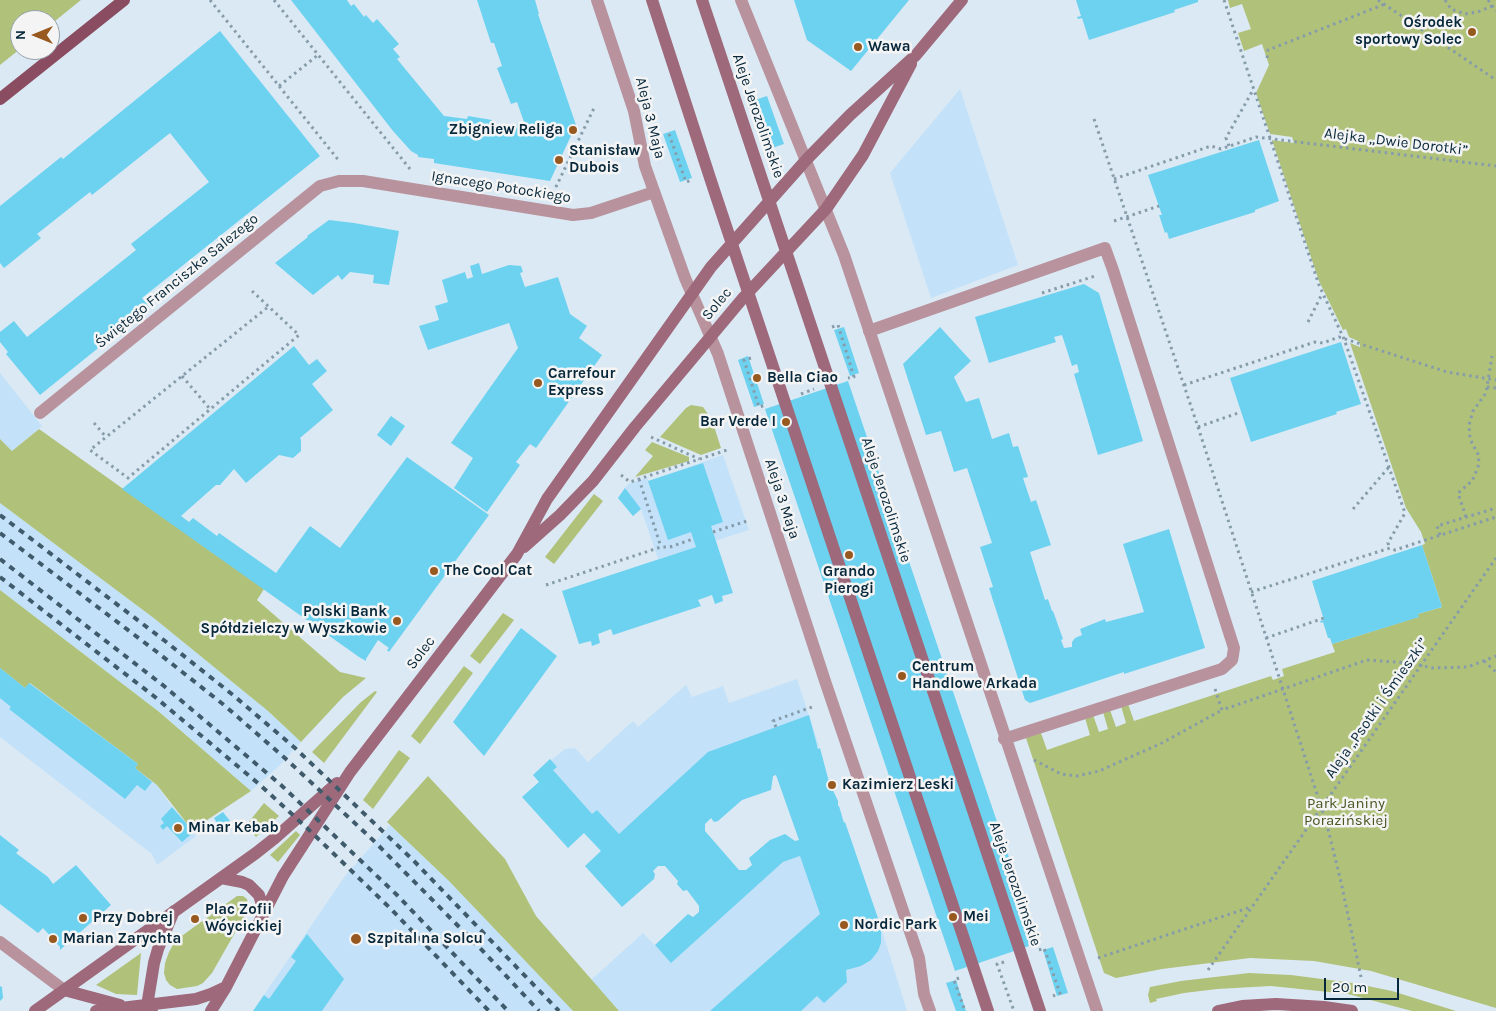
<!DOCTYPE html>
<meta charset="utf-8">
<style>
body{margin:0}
#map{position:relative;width:1496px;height:1011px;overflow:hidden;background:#dbe9f4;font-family:Karla,sans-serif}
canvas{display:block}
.north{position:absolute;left:10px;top:10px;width:50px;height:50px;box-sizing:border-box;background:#f4f4f4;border:1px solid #95a2aa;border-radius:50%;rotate:270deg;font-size:14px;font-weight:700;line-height:20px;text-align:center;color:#07283b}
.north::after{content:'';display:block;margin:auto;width:18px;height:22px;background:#97591f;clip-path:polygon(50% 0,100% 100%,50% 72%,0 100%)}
.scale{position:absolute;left:1324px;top:978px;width:75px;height:22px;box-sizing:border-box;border:2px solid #07283b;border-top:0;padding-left:6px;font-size:15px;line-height:18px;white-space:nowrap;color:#07283b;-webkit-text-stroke:4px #f4f4f4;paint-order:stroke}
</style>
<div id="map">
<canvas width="1496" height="1011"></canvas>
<div class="north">N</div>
<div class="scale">20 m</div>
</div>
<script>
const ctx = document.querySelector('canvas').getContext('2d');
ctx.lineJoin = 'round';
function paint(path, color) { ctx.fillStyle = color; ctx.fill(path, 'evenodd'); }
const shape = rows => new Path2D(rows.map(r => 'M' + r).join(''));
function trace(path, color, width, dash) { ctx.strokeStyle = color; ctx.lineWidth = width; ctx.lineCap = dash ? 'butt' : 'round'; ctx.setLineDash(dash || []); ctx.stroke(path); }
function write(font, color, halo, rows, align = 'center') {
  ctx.font = font + ' Karla,sans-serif'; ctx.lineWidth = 5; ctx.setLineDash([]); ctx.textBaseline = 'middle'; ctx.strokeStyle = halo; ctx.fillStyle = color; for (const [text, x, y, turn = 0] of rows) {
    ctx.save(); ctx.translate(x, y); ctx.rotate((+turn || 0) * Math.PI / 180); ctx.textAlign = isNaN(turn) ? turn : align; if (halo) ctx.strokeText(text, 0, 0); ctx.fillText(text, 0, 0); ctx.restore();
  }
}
const built = shape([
 [960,89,1018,265,931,298,890,173],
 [0,373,42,426,12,451,0,439],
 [723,455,749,530,658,559,641,509,633,516,618,498,628,484,647,478,649,481],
 [0,503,155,619,268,711,301,742,280,765,251,791,158,711,0,590],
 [0,668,25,688,29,683,138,764,136,768,157,785,172,807,196,836,157,865,152,854,0,737],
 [797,679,819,746,728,779,606,889,585,866,601,851,584,833,568,848,522,797,539,782,533,775,565,749,575,748,588,762,633,721,638,727,686,685,692,697,723,686,729,703],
 [390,825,449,881,573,1011,253,1011,345,876],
 [850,838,881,927,907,1011,619,1011,591,980,643,933,671,962,783,862]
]);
const green = shape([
 [0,0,81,0,50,25,50,20,20,20,20,49,0,65],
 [1228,0,1496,0,1496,1008,1371,971,1314,961,1250,958,1162,969,1116,978,1104,973,1026,738,1041,733,1047,750,1090,735,1085,718,1093,715,1099,732,1108,729,1103,712,1110,710,1116,727,1126,723,1121,706,1128,704,1134,721,1271,676,1273,680,1284,676,1282,669,1335,652,1332,644,1418,617,1418,614,1442,607,1422,545,1425,544,1421,532,1406,508,1350,343,1360,347,1360,344,1358,341,1349,337,1346,329,1343,330,1319,281,1272,140,1294,143,1292,137,1270,134,1256,93,1269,65,1262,44,1244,51,1238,33,1251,29,1242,4,1230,8],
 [691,405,703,407,712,420,721,448,701,455,660,437,686,408],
 [39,429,264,589,257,600,340,672,366,678,343,697,301,742,268,711,155,619,0,503,0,439,12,451],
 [652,442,689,457,689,461,635,477,653,456,645,450],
 [594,494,603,501,554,564,545,557],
 [0,590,158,711,251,791,192,830,157,785,135,768,138,764,30,683,25,688,0,668],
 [503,613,514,620,480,664,470,656],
 [464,666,473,673,420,744,411,736],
 [375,691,377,692,324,763,312,752,361,702],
 [399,750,410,758,373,809,363,800],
 [428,776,505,859,536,916,619,1011,573,1011,449,881,387,822],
 [264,803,279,816,256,837,248,827,248,823],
 [296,831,300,835,278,862,270,855],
 [237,896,243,896,247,899,249,908,212,973,203,983,197,986,177,989,170,985,166,980,164,973,165,963,169,952,174,943,183,935],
 [141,953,137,995,116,994,96,985],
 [1249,973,1291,975,1353,983,1392,991,1456,1011,1412,1011,1348,994,1271,986,1217,989,1184,993,1156,999,1157,1001,1150,1003,1148,995,1150,987,1181,981]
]);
const building = shape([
 [291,0,347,0,351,6,354,4,364,17,366,15,373,23,377,19,399,44,393,49,400,57,397,59,444,116,467,119,468,116,492,120,492,124,515,127,518,122,524,122,517,102,511,104,497,68,502,66,494,43,491,43,477,0,535,0,539,14,538,14,576,125,550,181,434,163,434,159,418,157,418,155,411,151,393,131],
 [794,0,909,0,851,71,807,40],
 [1076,0,1198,0,1198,2,1174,10,1175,12,1089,40,1082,18,1078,19,1077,17,1081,16],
 [220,31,320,156,142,298,149,307,40,395,6,354,8,352,0,342,0,332,14,321,27,337,136,250,131,244,209,182,170,133,92,195,90,192,37,234,41,238,4,268,0,263,0,206,61,157,63,159],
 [767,96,784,144,772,148,755,100],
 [675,130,692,178,680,182,663,134],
 [1259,140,1279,201,1255,210,1255,212,1169,239,1167,232,1165,233,1159,215,1162,215,1148,175],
 [329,220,354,223,399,231,389,285,373,283,374,275,350,272,342,280,338,275,313,295,275,263,308,237,307,236],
 [479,263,482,274,509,265,521,266,523,272,520,273,525,287,558,277,570,314,587,326,579,338,602,355,536,448,530,444,516,462,520,465,487,512,454,488,473,458,451,443,518,348,509,323,428,350,419,326,439,320,435,306,448,302,442,280,465,272,467,279,473,277,470,266],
 [1084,284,1099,293,1143,441,1098,455,1074,374,1079,372,1077,364,1072,366,1062,335,1054,337,1056,342,989,363,975,317],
 [844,327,859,373,850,376,834,330],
 [940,327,971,361,954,377,966,402,979,398,992,439,1009,433,1013,447,1018,446,1028,477,1023,478,1031,502,1036,500,1051,545,1030,552,1045,600,1048,599,1052,611,1053,611,1063,639,1061,640,1064,648,1072,647,1072,642,1075,638,1082,635,1080,629,1105,619,1106,622,1144,612,1123,544,1169,529,1205,648,1124,674,1124,672,1030,703,1025,700,989,588,993,587,980,547,992,543,967,468,954,472,941,431,926,435,903,364],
 [1341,342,1361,404,1336,412,1337,414,1251,442,1230,378],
 [294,346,309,365,317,359,327,371,312,384,333,410,300,438,301,440,301,451,293,458,279,455,246,483,234,469,220,485,216,485,181,516,189,522,193,518,217,536,219,533,276,573,310,526,340,548,407,457,489,515,389,652,387,650,389,648,378,640,366,659,366,661,359,657,122,489],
 [748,356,764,404,754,407,738,360],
 [848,381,1038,943,955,971,765,409],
 [391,416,405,426,391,446,377,435],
 [703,463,723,522,711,526,733,593,722,596,723,601,715,604,712,595,698,600,701,606,613,635,611,629,598,634,600,643,592,646,591,641,579,644,562,591,696,547,691,532,668,540,648,481],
 [625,488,641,509,633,516,618,498],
 [1422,545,1442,607,1418,614,1419,617,1332,644,1330,638,1328,638,1323,622,1321,623,1320,621,1324,620,1312,581],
 [521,628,557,656,484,756,453,722],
 [0,668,25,688,29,683,138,764,135,768,152,782,145,791,137,785,125,799,9,709,11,707,0,698],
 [809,715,818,749,820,748,829,782,838,801,838,806,839,806,844,823,845,822,881,927,881,943,878,951,871,960,861,966,846,970,847,982,824,1003,817,996,801,1011,710,1011,820,914,800,856,783,862,671,963,655,945,688,914,693,917,699,912,699,906,687,890,683,891,677,884,678,881,665,866,658,866,653,871,655,874,654,879,622,907,585,866,601,851,584,833,568,848,522,797,539,782,533,775,550,759,557,767,553,770,592,814,597,810,619,834,708,752],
 [776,775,799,840,795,841,785,834,770,840,749,858,752,865,746,870,739,870,705,831,705,824,711,818,714,822,718,821,742,800,771,790,773,776],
 [172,807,194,832,182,842,167,826,163,830,160,826,164,823,161,819],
 [223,812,230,821,220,828,214,818],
 [0,835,19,850,16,853,48,877,53,884,76,865,111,905,60,950,60,947,43,928,38,933,0,904],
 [307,934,344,979,322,1011,253,1011,264,995,269,999,296,961,291,957],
 [1053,947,1068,993,1057,996,1043,950],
 [956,980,966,1011,956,1011,946,983],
 [0,986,2,987,3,998,0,1001]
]);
const path = shape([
 [210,0,340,162],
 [274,0,410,169],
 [1224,0,1319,285,1344,339,1405,513,1388,543,1390,548],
 [1378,0,1496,80],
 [1445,0,1451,9,1465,14,1478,12,1492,6],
 [1488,0,1496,11],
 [1267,58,1268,50,1385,4],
 [279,86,318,55],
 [1094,119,1198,427,1327,825,1341,882,1361,977],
 [669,134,686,182,692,180],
 [1229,146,1226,138,1253,90],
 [1114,179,1211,146,1221,149,1256,137,1496,166],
 [553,193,595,106],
 [1114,221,1159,206],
 [252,291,299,335,128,478,90,450,268,307],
 [1042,293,1095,276],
 [1308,322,1322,294],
 [832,327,838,325,854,377,848,378],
 [751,358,744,360,759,407,766,405],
 [182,376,210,409],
 [1184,385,1315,342,1323,343,1339,337,1447,372,1496,380],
 [1487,387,1496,388],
 [801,394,814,389],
 [94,423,106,437],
 [1198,427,1241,412],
 [651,437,699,459],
 [621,475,630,482,727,450],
 [639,479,661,547],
 [1353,509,1389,467],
 [1466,517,1458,493,1472,481,1478,467,1479,456,1470,439,1469,425,1473,411,1486,393,1492,356],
 [713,532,750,520],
 [1440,535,1437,526,1496,508],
 [546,585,661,547,670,547,693,539],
 [1251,592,1390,548,1395,550,1496,517],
 [1266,638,1324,618],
 [1484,661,1496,672],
 [1215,689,1222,710,1367,660,1409,663,1433,668,1468,667,1496,656],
 [776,727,773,721,812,707],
 [1034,760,1061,774,1077,776,1099,771,1162,743,1222,710],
 [1039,950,1044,948,1060,993,1053,996],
 [1098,958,1251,907],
 [1004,962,997,964,1014,1011],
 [1208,970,1496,558],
 [959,978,954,980,965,1011]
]);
const lane = shape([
 [869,331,1105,248,1113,270,1234,648,1233,655,1232,660,1222,669,1004,739]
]);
const street = shape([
 [597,0,634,111,645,166,685,278,718,354,825,681,919,958,924,994,930,1011],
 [741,0,844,255,1097,1011],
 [40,413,320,186,339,181,363,181,573,215,591,213,654,192],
 [0,942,64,990]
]);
const secondary = shape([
 [652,0,712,184,988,1011],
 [702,0,1040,1011],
 [524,547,560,515,593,481,635,427,743,298,826,209,863,155,911,64],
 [221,878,242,882,249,885,259,895,264,911],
 [64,990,120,1005],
 [35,1011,256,853,275,838,337,783],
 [96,1011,196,999,211,994,226,987],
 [152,1011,147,1006,154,963,158,949,174,911],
 [211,1011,226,987,283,876,350,772,517,554,547,499,711,267,807,159,850,115,916,55,962,0],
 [1218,1011,1242,1006,1276,1004,1324,1007,1352,1011]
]);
const primary = shape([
 [0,99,124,0]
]);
const rail = shape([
 [0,515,165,641,233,695,295,748,413,860,559,1011],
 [0,533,157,652,224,705,286,759,374,841,480,948,539,1011],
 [0,559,164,686,281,785,397,895,508,1011],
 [0,577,155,697,259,784,306,827,390,908,489,1011]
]);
const markers = [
 [1472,32,5,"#97591f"],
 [858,47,5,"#97591f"],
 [573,130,5,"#97591f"],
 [559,160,5,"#97591f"],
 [757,378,5,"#97591f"],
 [538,383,5,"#97591f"],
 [786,422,5,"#97591f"],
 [849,555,5,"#97591f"],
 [434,571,5,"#97591f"],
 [397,621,5,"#97591f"],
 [902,676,5,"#97591f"],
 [832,785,5,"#97591f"],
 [178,828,5,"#97591f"],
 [953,917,5,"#97591f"],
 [83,918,5,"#97591f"],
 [195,919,5,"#97591f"],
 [844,925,5,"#97591f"],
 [53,939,5,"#97591f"],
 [356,939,6,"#97591f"]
];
const poiNames = [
 ["Ośrodek",1462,23,"right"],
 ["sportowy Solec",1462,40,"right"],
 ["Wawa",868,47],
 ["Zbigniew Religa",563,130,"right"],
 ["Stanisław",569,151],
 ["Dubois",569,168],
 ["Carrefour",548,374],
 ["Express",548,391],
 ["Bella Ciao",767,378],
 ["Bar Verde I",776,422,"right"],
 ["The Cool Cat",444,571],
 ["Grando",849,572,"center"],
 ["Pierogi",849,589,"center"],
 ["Polski Bank",387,612,"right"],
 ["Spółdzielczy w Wyszkowie",387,629,"right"],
 ["Centrum",912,667],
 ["Handlowe Arkada",912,684],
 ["Kazimierz Leski",842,785],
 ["Minar Kebab",188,828],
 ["Plac Zofii",205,910],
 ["Wóycickiej",205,927],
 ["Mei",963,917],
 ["Przy Dobrej",93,918],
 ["Nordic Park",854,925],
 ["Marian Zarychta",63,939],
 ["Szpital na Solcu",367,939]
];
const streetNames = [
 ["Aleje Jerozolimskie",758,116,71],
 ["Aleja 3 Maja",650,118,76],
 ["Alejka „Dwie Dorotki”",1396,142,7],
 ["Ignacego Potockiego",501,187,9],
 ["Świętego Franciszka Salezego",177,281,-39],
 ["Solec",717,304,-50],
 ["Aleja 3 Maja",782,499,72],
 ["Aleje Jerozolimskie",886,500,72],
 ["Solec",421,653,-53],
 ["Aleja „Psotki i Śmieszki”",1377,708,-55],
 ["Aleje Jerozolimskie",1015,884,71]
];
const parkNames = [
 ["Park Janiny",1346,804],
 ["Porazińskiej",1346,821]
];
paint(built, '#c3e2f9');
paint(green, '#b0c17a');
paint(building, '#6cd2f0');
trace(path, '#869caa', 3, [2.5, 4]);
trace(lane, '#b8939d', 12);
trace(street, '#b8939d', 12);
trace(secondary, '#9e697a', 12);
trace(primary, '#8a4c60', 12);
trace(rail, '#3e5a6b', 4, [6, 6]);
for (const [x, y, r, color] of markers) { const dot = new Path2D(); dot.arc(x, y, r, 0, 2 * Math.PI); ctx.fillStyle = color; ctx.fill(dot); trace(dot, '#f4f4f4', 2); }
write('bold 15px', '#07283b', '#f4f4f4', poiNames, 'left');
write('15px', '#07283b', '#f4f4f4', streetNames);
write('15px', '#4a5522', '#f4f4f4', parkNames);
</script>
